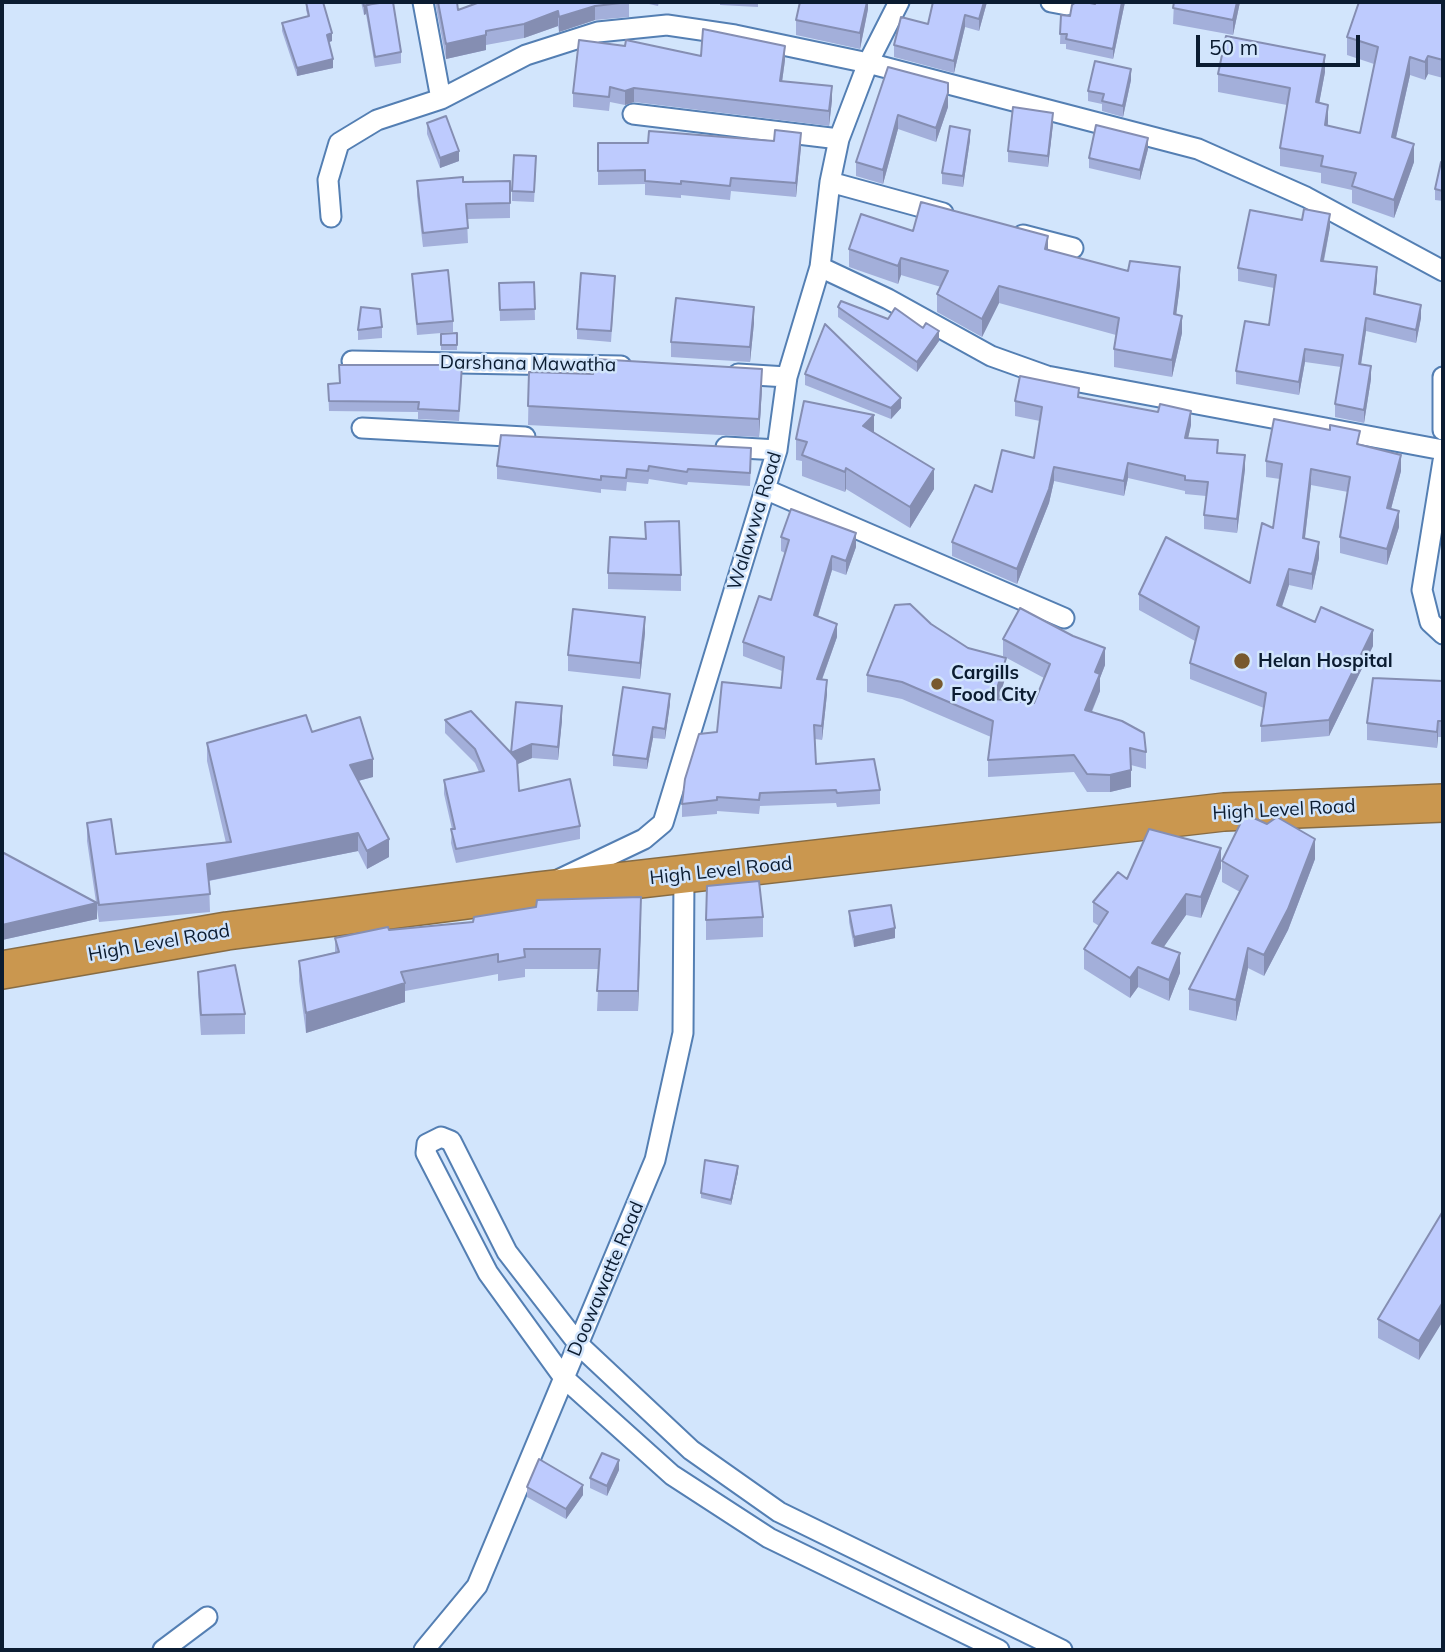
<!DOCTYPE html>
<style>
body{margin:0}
#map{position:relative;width:1445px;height:1652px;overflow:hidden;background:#d2e5fc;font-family:Mulish,sans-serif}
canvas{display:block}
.frame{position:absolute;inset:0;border:4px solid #0b1c31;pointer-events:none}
.scale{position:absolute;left:1196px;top:35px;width:164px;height:32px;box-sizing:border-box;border:4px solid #0b1c31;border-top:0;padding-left:9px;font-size:21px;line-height:24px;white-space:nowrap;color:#0b1c31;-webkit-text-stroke:5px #d2e5fc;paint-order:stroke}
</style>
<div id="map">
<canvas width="1445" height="1652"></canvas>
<div class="frame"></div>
<div class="scale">50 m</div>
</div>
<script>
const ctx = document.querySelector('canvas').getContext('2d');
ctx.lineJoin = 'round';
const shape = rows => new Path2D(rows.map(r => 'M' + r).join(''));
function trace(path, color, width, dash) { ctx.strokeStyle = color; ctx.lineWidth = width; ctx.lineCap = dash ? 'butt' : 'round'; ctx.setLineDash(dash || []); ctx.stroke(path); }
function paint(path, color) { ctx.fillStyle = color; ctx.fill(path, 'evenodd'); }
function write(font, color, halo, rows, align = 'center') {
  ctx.font = font + ' Mulish,sans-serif'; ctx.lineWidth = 5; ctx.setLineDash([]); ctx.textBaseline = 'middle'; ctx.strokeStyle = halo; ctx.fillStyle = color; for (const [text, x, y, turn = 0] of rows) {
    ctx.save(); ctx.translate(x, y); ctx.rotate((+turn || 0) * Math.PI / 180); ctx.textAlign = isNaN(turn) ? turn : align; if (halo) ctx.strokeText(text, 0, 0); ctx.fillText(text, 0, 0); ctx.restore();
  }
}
const street = shape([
 [423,2,441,99],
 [1051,2,1067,5],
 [633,114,839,139],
 [830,182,943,213],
 [331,217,328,180,339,143,377,120,441,99,526,55,598,32,667,25,735,35,868,63,1198,149,1306,197,1443,271],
 [1023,235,1073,248],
 [820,267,888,299,991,356,1047,376,1443,450],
 [352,361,621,366],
 [738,374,787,377],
 [1443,377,1443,430],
 [362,428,525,437],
 [726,447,777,450],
 [1443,461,1422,590,1430,622,1443,634],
 [767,490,1064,618],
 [560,879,644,839,663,823,777,450,787,377,820,267,830,182,839,139,868,63,899,2],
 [163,1650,207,1617],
 [424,1650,477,1586,655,1160,683,1033,684,875],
 [999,1650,769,1538,672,1475,564,1378,488,1273,426,1153,427,1144,441,1137,451,1141,507,1252,579,1345,691,1450,779,1512,1062,1650]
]);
const highway = shape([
 [2,970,227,931,537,891,1224,812,1443,803]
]);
const wall = shape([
 [306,2,332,41,329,42,333,68,297,76,282,31,282,23,308,17,306,10],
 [361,2,380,2,401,52,401,63,375,67,366,14,364,15],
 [435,2,457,2,458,10,629,2,629,17,595,20,559,32,558,26,524,38,486,45,486,50,446,59],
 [640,2,659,2,658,6],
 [720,2,758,2,758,7,720,5],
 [868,2,868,9,860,49,796,35,796,20],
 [933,2,987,2,979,31,965,27,954,73,894,57,894,45,928,24],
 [1125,2,1113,59,1066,49,1066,44,1060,44,1061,15,1070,16,1095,4],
 [1174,2,1240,2,1233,35,1173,24],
 [1443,2,1443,78,1428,74,1425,80,1410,75,1396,138,1414,162,1394,218,1352,203,1352,190,1321,183,1321,173,1280,166,1280,148,1287,105,1218,92,1218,74,1325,72,1319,103,1328,122,1328,126,1360,133,1374,64,1347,55,1347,37],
 [701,56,785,60,782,82,832,100,829,126,634,102,625,105,610,102,609,111,573,107,573,93],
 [888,67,948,83,948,107,936,142,898,129,883,184,856,176,856,162],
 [1131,80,1123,117,1102,111,1102,104,1088,101,1088,91],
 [427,123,459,161,440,168,427,134],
 [1053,124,1048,167,1008,162,1008,151],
 [970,140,963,187,942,184,942,173],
 [598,143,801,147,796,197,731,191,730,200,681,195,681,198,645,195,645,184,598,185],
 [1148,149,1140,180,1089,168,1089,158],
 [1443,162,1443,201,1435,200,1435,189],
 [536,167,534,202,512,201,512,191],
 [417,181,463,182,510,181,510,218,467,219,468,243,423,247,417,196],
 [1330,227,1324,261,1377,280,1375,295,1421,318,1416,343,1366,331,1361,365,1371,379,1364,423,1335,417,1335,404,1341,367,1305,362,1299,395,1236,384,1236,371,1269,325,1274,288,1238,281,1238,268],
 [913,231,1048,250,1180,285,1176,314,1182,333,1172,377,1114,367,1114,349,1116,335,999,303,982,337,937,312,937,294,941,287,901,275,898,284,849,267,849,249],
 [412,274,453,321,453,332,417,335],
 [534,282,535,320,500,321,499,283],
 [615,286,611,342,577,339,577,329],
 [838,307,939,341,917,372,838,317],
 [754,323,750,362,671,357,671,342],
 [382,327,382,338,358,340,358,330],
 [457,333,457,350,441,350,441,334],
 [339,365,462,375,459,421,418,419,418,412,329,411,328,384,339,384],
 [529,372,593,374,762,388,759,437,528,425],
 [805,374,901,408,891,419,805,385],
 [1079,397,1191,425,1188,438,1218,453,1245,469,1237,533,1204,529,1204,515,1206,496,1185,494,1185,491,1128,478,1124,496,1054,481,1049,503,1017,584,952,556,952,542,1034,458,1040,421,1015,416,1015,401],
 [874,433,934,489,910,528,846,489,845,492,802,476,802,461,796,460,796,439],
 [1360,445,1401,471,1391,509,1399,527,1387,565,1340,553,1340,537,1348,492,1311,485,1305,538,1319,558,1312,590,1289,585,1282,607,1373,646,1329,736,1261,742,1261,726,1264,708,1190,679,1190,663,1195,641,1139,610,1139,594,1250,583,1273,528,1280,479,1266,477,1266,461],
 [751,461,750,486,688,482,687,485,649,479,648,484,627,482,626,491,601,489,601,493,497,479,497,466],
 [781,537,856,547,846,575,832,570,818,617,837,637,822,680,827,694,822,740,815,739,816,764,880,790,880,804,837,807,836,803,760,806,759,814,717,811,717,814,682,817,682,804,717,732,781,688,782,671,743,656,743,642,771,600,785,553,781,551],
 [608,573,681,575,681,591,608,589],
 [931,624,1006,675,999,699,1034,703,1044,678,1003,656,1003,639,1105,665,1100,678,1100,691,1092,712,1146,752,1146,769,1131,765,1131,787,1110,792,1087,792,1074,772,988,777,988,760,991,737,902,699,867,692,867,675],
 [645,633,640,679,568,671,568,655],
 [1443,681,1443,737,1438,737,1437,748,1367,740,1367,723],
 [670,704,665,739,653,738,647,769,613,766,613,755],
 [445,720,511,753,562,720,558,760,532,758,517,764,519,791,580,826,580,839,456,863,451,843,452,829,444,794,444,780,479,772,475,763,445,733],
 [312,732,373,777,358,781,389,857,367,869,358,851,209,881,210,912,99,922,97,909,97,919,2,940,2,852,96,902,87,841,87,823,116,854,226,843,207,761,207,743],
 [1315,859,1288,930,1264,976,1248,968,1236,1021,1189,1010,1189,989,1240,892,1222,882,1222,861],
 [1221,868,1201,918,1186,915,1163,947,1180,973,1169,1001,1138,987,1130,998,1084,969,1084,949,1099,926,1093,922,1093,902,1127,879],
 [849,911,895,938,854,947,849,922],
 [641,917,638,1011,597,1011,599,969,525,969,525,977,498,981,498,974,405,991,405,1002,306,1033,299,981,299,961,335,952,335,938,389,930],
 [763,917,763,937,706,940,706,920],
 [198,972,245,1014,245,1034,201,1035,198,993],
 [738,1172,731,1205,701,1198,701,1193],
 [1443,1211,1419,1360,1378,1338,1378,1319],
 [619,1470,607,1496,590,1488,590,1478],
 [527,1487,583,1495,566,1519,527,1497]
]);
const shadedWall = shape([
 [867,2,868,2,868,9,860,49,860,33],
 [984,2,987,2,979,31,979,19],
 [1122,2,1125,2,1113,59,1113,49],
 [1237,2,1240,2,1233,35,1233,20],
 [366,5,366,14,364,15,364,6],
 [595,6,595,20,559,32,559,17],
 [558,11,558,26,524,38,524,24],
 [965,15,965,27,954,73,954,61],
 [332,33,332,41,327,43,327,35],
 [486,35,486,50,446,59,446,44],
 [785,46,785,60,780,96,780,81],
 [1325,55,1325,72,1316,120,1316,102],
 [1428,56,1428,74,1425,80,1425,62],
 [1410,57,1410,75,1392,155,1392,137],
 [333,59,333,68,297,76,297,68],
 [1131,69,1131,80,1123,117,1123,106],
 [832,86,832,100,829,126,829,111],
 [634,88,634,102,625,105,625,91],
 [948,93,948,107,936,142,936,128],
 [1328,105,1328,122,1325,143,1325,125],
 [1053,113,1053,124,1048,167,1048,156],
 [898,115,898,129,883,184,883,170],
 [970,130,970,140,963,187,963,176],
 [801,133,801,147,796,197,796,183],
 [1148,138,1148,149,1140,180,1140,170],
 [1414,144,1414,162,1394,218,1394,200],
 [459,151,459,161,440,168,440,158],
 [1330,214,1330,227,1321,274,1321,261],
 [1048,236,1048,254,1045,249],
 [901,258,901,275,898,284,898,266],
 [1180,267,1180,285,1174,332,1174,314],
 [1377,267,1377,280,1374,307,1374,294],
 [999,286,999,303,982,337,982,319],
 [1421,305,1421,318,1416,343,1416,330],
 [754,307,754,323,750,362,750,347],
 [1182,316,1182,333,1172,377,1172,360],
 [1366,318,1366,331,1359,377,1359,364],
 [939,331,939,341,917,372,917,362],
 [1305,349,1305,362,1299,395,1299,382],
 [1371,366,1371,379,1364,423,1364,410],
 [762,369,762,388,759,437,759,419],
 [901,398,901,408,891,419,891,408],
 [1191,411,1191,425,1185,452,1185,438],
 [874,415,874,435,863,426],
 [1245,455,1245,469,1237,533,1237,519],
 [1401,455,1401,471,1387,524,1387,508],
 [1128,463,1128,478,1124,496,1124,481],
 [1054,467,1054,481,1049,503,1017,584,1017,569],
 [846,468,846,489,845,492,845,472],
 [934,469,934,489,910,528,910,507],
 [1311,469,1311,485,1303,554,1303,538],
 [1399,511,1399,527,1387,565,1387,549],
 [856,533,856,547,846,575,846,561],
 [1319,542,1319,558,1312,590,1312,574],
 [832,556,832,570,814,629,814,615],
 [1289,569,1289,585,1277,621,1277,605],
 [645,617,645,633,640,679,640,663],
 [837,624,837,637,817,693,817,679],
 [1373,630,1373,646,1329,736,1329,720],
 [1105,648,1105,665,1100,678,1100,691,1085,727,1085,710,1095,672],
 [1006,658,1006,675,994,716,994,699],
 [827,680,827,694,822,740,822,726],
 [670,694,670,704,665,739,665,729],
 [562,706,562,720,558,760,558,747],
 [1438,721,1438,737,1437,748,1437,732],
 [653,727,653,738,647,769,647,759],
 [532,744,532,758,511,767,511,753],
 [373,759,373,777,350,783,350,765],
 [1131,770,1131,787,1110,792,1110,775],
 [358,833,358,851,207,881,207,864],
 [389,839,389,857,367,869,367,851],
 [1315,839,1315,859,1288,930,1264,976,1264,955],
 [1221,848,1221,868,1201,918,1201,897],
 [1186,894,1186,915,1152,964,1152,943],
 [641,897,641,917,638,1011,638,991],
 [97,903,97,919,2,940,2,925],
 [895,928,895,938,854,947,854,937],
 [1248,948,1248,968,1236,1021,1236,1000],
 [1180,953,1180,973,1169,1001,1169,980],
 [1138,967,1138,987,1130,998,1130,978],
 [405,983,405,1002,306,1033,306,1013],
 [738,1166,738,1172,731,1205,731,1200],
 [1443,1302,1443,1321,1419,1360,1419,1341],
 [619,1460,619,1470,607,1496,607,1486],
 [583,1485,583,1495,566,1519,566,1509]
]);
const building = shape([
 [306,2,323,2,332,33,327,35,333,59,297,68,282,23,309,16,306,2],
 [363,2,380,2,364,6,363,2],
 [386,2,393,2,401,52,375,57,366,5,386,2],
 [438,2,457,2,458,10,480,2,629,2,595,6,559,17,558,11,524,24,486,31,486,35,446,44,438,2],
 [800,2,867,2,860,33,796,20,800,2],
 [933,2,984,2,979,19,965,15,954,61,894,45,901,17,928,24,933,2],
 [1076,2,1085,2,1095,4,1096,2,1122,2,1113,49,1066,39,1067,34,1060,34,1061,15,1070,16,1072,5,1076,2],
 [1174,2,1237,2,1233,20,1173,8,1174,2],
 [1359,2,1443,2,1443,60,1428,56,1425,62,1410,57,1392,137,1414,144,1394,200,1352,186,1356,173,1321,166,1323,156,1280,148,1290,88,1218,74,1226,36,1325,55,1316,102,1328,105,1325,125,1360,133,1378,47,1347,37,1359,2],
 [703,29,785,46,780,81,832,86,829,111,634,88,625,91,610,87,609,97,573,93,579,40,625,46,626,40,701,56,703,29],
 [1095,61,1131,69,1123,106,1102,101,1104,94,1088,91,1095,61],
 [888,67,948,83,948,93,936,128,898,115,883,170,856,162,888,67],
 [1013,107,1053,113,1048,156,1008,151,1013,107],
 [446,116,459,151,440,158,427,123,446,116],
 [1096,125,1148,138,1140,170,1089,158,1096,125],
 [950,126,970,130,963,176,942,173,950,126],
 [775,130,801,133,796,183,731,178,730,186,681,181,681,184,645,181,645,170,598,171,598,143,648,143,649,131,774,141,775,130],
 [514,155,536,156,534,192,512,191,514,155],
 [1441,162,1443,162,1443,191,1435,189,1441,162],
 [463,177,463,182,510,181,510,203,466,204,468,228,423,233,417,181,463,177],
 [921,202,1048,236,1045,249,1128,271,1130,261,1180,267,1174,314,1182,316,1172,360,1114,349,1119,318,999,286,982,319,937,294,948,271,901,258,898,266,849,249,861,214,913,231,921,202],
 [1304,209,1330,214,1321,261,1377,267,1374,294,1421,305,1416,330,1366,318,1359,364,1371,366,1364,410,1335,404,1343,355,1305,349,1299,382,1236,371,1245,321,1269,325,1276,275,1238,268,1250,210,1302,220,1304,209],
 [448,270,453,321,417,324,412,274,448,270],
 [581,273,615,276,611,331,577,329,581,273],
 [534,282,535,309,500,310,499,283,534,282],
 [676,298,754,307,750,347,671,342,676,298],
 [841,301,888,319,895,308,923,328,926,323,939,331,917,362,838,307,841,301],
 [361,307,380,309,382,327,358,330,361,307],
 [825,324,901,398,891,408,805,374,825,324],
 [457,333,457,345,441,345,441,334,457,333],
 [595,359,762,369,759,419,528,406,529,372,593,374,595,359],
 [339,365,462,365,459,411,418,409,419,402,329,401,328,384,340,383,339,365],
 [1020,376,1079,388,1078,397,1158,412,1160,404,1191,411,1185,438,1218,440,1217,453,1245,455,1237,519,1204,515,1208,482,1185,480,1185,476,1128,463,1124,481,1054,467,1049,489,1017,569,952,542,975,485,992,492,1002,450,1034,458,1042,407,1015,401,1020,376],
 [804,401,874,415,863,426,934,469,910,507,846,468,845,472,802,455,807,442,796,439,804,401],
 [1274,419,1330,430,1330,425,1360,431,1357,444,1401,455,1387,508,1399,511,1387,549,1340,537,1350,477,1311,469,1303,538,1319,542,1312,574,1289,569,1277,605,1315,622,1321,607,1373,630,1329,720,1261,726,1266,693,1190,663,1199,627,1139,594,1166,537,1250,583,1262,523,1273,528,1282,464,1266,461,1274,419],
 [501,435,751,448,750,473,688,469,687,472,649,466,648,471,627,469,626,478,601,476,601,480,497,466,501,435],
 [791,509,856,533,846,561,832,556,814,615,837,624,817,679,827,680,822,726,814,725,816,764,874,759,880,790,837,793,836,790,760,793,759,800,717,797,717,800,682,804,685,779,699,734,717,732,722,682,781,688,784,657,743,642,759,596,771,600,789,540,781,537,791,509],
 [679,521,681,575,608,573,610,537,646,539,645,522,679,521],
 [910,604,931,624,968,648,1006,658,994,699,1034,703,1050,664,1003,639,1020,608,1073,636,1105,648,1095,672,1100,674,1085,710,1122,721,1144,733,1146,752,1130,748,1131,770,1110,775,1087,774,1074,755,988,760,993,721,902,682,867,675,895,605,910,604],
 [573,609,645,617,640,663,568,655,573,609],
 [1373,678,1443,681,1443,721,1438,721,1437,732,1367,723,1373,678],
 [623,687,670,694,665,729,653,727,647,759,613,755,623,687],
 [516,702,562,706,558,747,532,744,511,753,517,760,519,791,570,779,580,826,456,849,451,829,455,829,444,780,484,771,475,749,445,720,471,711,511,753,516,702],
 [306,715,312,732,360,717,373,759,350,765,389,839,367,851,358,833,207,864,210,894,99,905,87,823,111,819,116,854,231,842,207,743,306,715],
 [1245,814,1267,824,1277,817,1315,839,1288,909,1264,955,1248,948,1236,1000,1189,989,1248,876,1222,861,1245,814],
 [1149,829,1221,848,1201,897,1186,894,1152,943,1180,953,1169,980,1138,967,1130,978,1084,949,1108,912,1093,902,1118,872,1127,879,1149,829],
 [2,852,97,903,2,925,2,852],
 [759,881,763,917,706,920,707,886,759,881],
 [641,897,638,991,597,991,600,949,524,949,525,957,498,962,498,954,401,972,405,983,306,1013,299,961,339,952,335,938,388,927,389,930,473,922,474,917,536,907,537,900,641,897],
 [891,905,895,928,854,937,849,911,891,905],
 [235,965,245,1014,201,1015,198,972,235,965],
 [705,1160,738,1166,731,1200,701,1193,705,1160],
 [1443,1211,1443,1302,1419,1341,1378,1319,1443,1211],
 [602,1453,619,1460,607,1486,590,1478,602,1453],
 [539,1459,583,1485,566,1509,527,1487,539,1459]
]);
const markers = [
 [1242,661,9,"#78592e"],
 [937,684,7,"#78592e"]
];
const streetNames = [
 ["Darshana Mawatha",528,364,1],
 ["Walawwa Road",755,521,-73],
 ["High Level Road",1284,810,-3],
 ["High Level Road",721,871,-6],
 ["High Level Road",159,943,-10],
 ["Doowawatte Road",606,1279,-67]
];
const poiNames = [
 ["Helan Hospital",1258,661],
 ["Cargills",951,673],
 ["Food City",951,695]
];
trace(street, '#547fb3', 23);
trace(highway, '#876c44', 40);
trace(street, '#fff', 19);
trace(highway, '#ca974f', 37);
paint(wall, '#a3afda');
paint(shadedWall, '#858eb2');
paint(building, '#becbfe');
trace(building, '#858eb2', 2);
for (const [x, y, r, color] of markers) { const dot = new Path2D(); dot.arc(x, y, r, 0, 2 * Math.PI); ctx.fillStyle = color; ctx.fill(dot); trace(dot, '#d2e5fc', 2.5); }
write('19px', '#0b1c31', '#d2e5fc', streetNames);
write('bold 19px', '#0b1c31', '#d2e5fc', poiNames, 'left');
</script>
